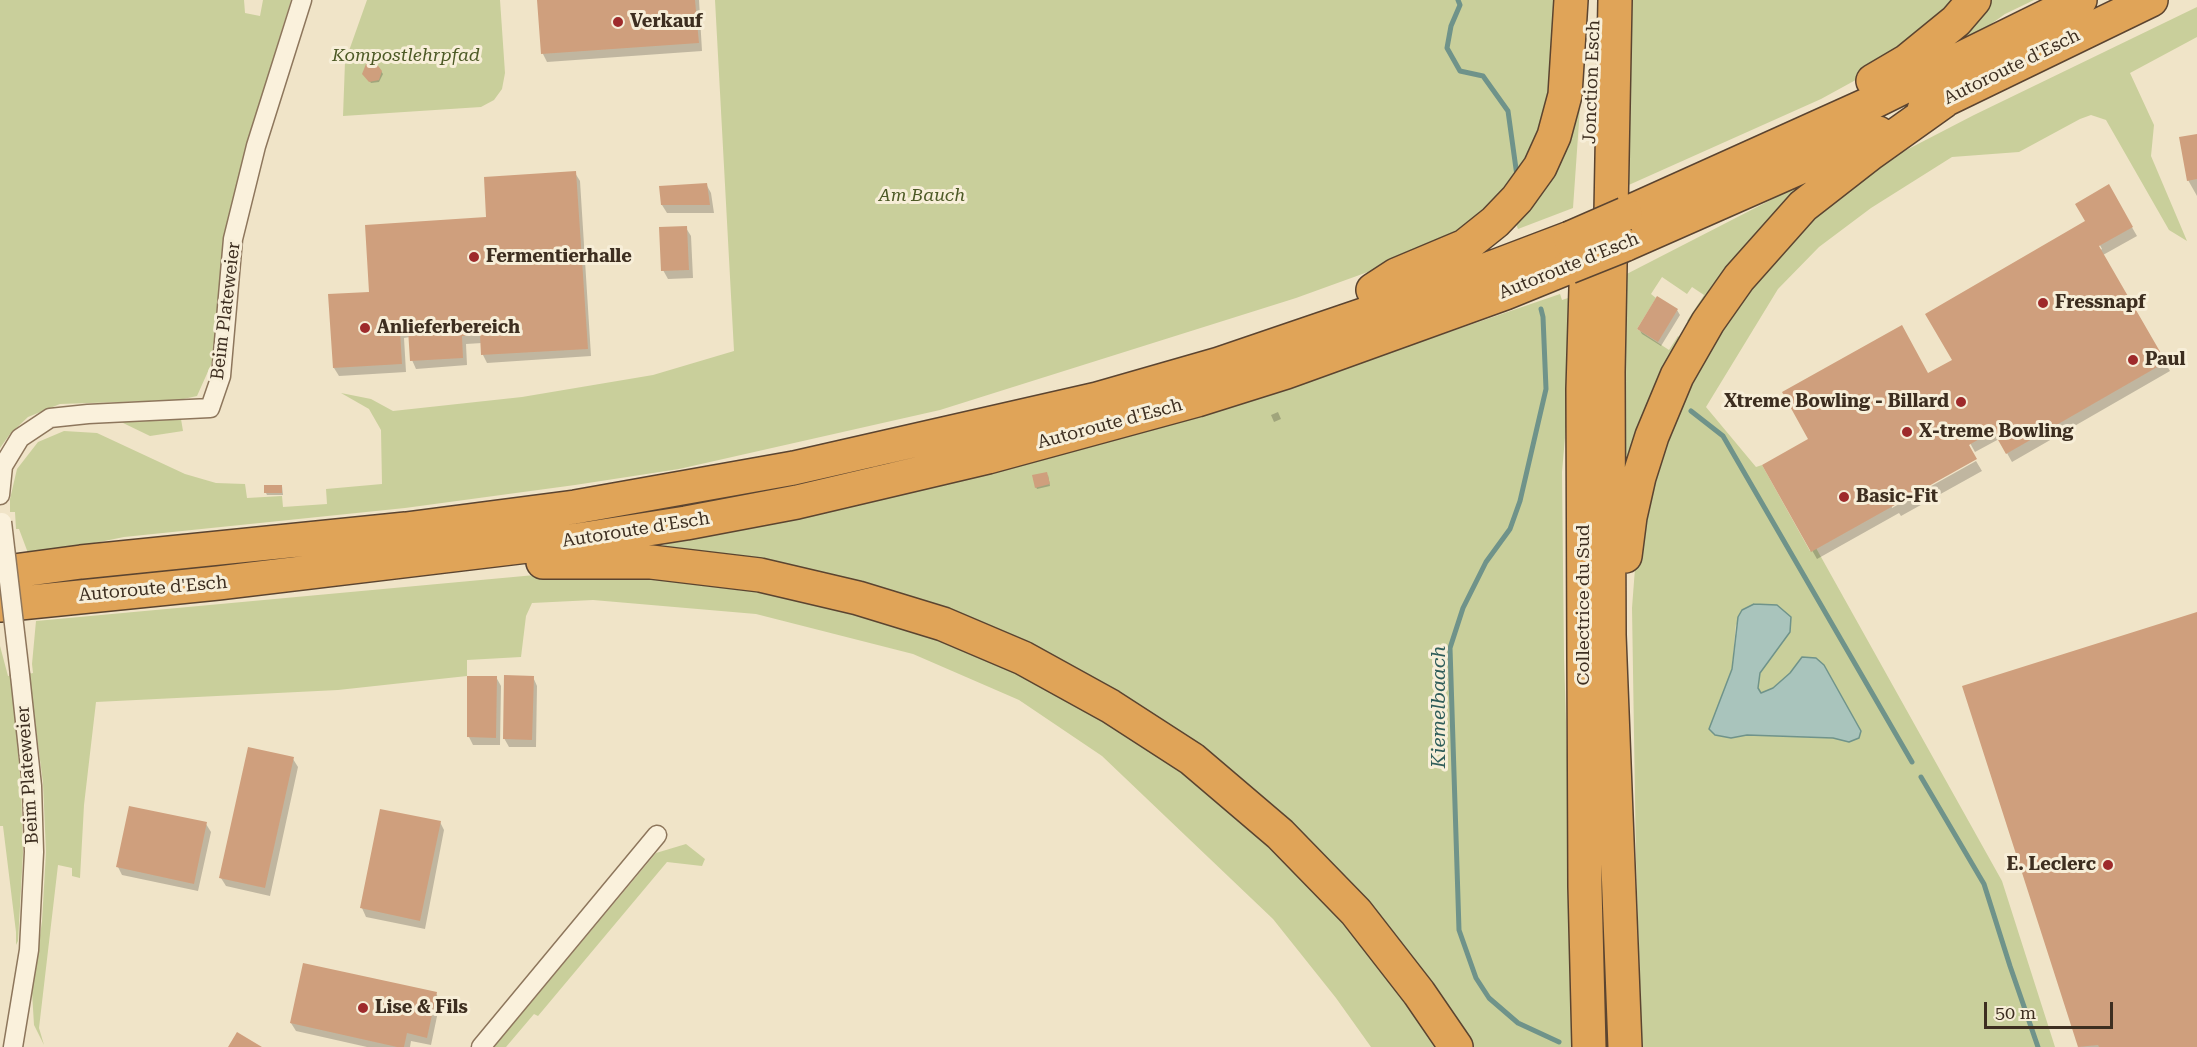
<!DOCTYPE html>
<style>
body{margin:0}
#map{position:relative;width:2197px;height:1047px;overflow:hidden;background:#f0e4c8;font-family:"Roboto Serif",serif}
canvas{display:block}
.scale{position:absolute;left:1984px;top:1002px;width:129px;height:27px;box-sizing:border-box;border:3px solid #3d2e20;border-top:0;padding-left:8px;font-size:18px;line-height:21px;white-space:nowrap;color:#3d2e20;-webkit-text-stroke:4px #f7eed8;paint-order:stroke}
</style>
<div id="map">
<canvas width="2197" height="1047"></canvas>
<div class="scale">50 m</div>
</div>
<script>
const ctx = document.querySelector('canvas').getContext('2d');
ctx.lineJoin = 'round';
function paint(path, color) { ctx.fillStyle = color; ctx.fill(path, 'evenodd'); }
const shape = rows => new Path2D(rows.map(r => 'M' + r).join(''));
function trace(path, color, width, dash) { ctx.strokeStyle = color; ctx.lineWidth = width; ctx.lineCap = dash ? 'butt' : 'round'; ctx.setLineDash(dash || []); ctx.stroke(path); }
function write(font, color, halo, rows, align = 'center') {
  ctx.font = font + ' "Roboto Serif",serif'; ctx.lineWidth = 6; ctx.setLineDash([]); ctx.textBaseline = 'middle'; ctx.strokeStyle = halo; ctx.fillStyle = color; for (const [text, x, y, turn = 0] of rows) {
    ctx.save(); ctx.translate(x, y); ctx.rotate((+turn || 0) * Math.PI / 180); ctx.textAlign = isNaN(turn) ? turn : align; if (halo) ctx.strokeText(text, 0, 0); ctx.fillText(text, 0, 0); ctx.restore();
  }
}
const green = shape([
 [0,0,244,0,245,13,260,16,263,0,291,0,247,144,223,239,214,358,197,396,179,400,60,404,28,417,10,434,0,448],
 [367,0,500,0,505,73,502,89,494,100,481,107,343,116,345,62],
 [715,0,1560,0,1545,131,1511,190,1459,235,1412,256,1296,298,940,410,679,469,575,485,405,508,124,537,70,548,28,553,19,529,16,529,15,512,10,512,10,499,17,469,38,442,64,431,97,433,185,474,216,483,245,484,247,498,282,496,283,507,327,504,326,489,382,484,381,430,369,409,341,393,371,399,393,411,522,397,653,375,734,351],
 [1628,0,1962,0,1905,53,1821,99,1622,188],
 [1983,0,2034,0,2005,14,1966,42,1960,26],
 [2197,7,2197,37,2130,73,2154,125,2151,156,2187,241,2169,230,2106,120,2091,115,2080,119,2019,152,1952,157,1871,208,1819,247,1778,289,1706,407,1756,467,1762,465,1810,551,1816,548,2002,881,2055,1047,1642,1047,1636,861,1632,608,1636,555,1663,440,1718,327,1811,215,1889,159,1974,115],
 [1736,624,1760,673,1758,688,1761,693,1773,688,1790,673,1802,657,1824,665,1861,731,1859,738,1849,742,1833,738,1747,735,1731,738,1709,729,1732,669],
 [1581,93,1573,208,1518,229,1513,216],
 [1794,188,1800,201,1696,327,1687,321,1704,295,1692,287,1687,294,1662,277,1651,294,1656,298,1637,329,1669,350,1678,336,1687,342,1623,518,1617,279],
 [1560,294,1562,300,1574,296,1572,357,1562,472,1564,658,1576,1047,1473,1047,1469,1040,1119,697,665,549,661,546,690,536,911,492,993,472,1292,386],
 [181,419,183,431,150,436,121,422],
 [535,575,648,576,758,591,853,613,935,638,1017,671,1100,717,1183,769,1273,840,1347,920,1441,1047,1371,1047,1336,998,1273,919,1102,756,1019,700,913,654,756,614,593,600,532,603,526,616,521,657,467,660,467,676,338,690,96,702,84,805,80,878,72,876,72,868,58,865,39,1028,44,1045,34,1025,32,992,42,921,46,852,43,783,29,674,33,673,32,664,36,621],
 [0,646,8,676,11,676,21,785,23,853,18,941,16,945,16,932,3,826,0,826],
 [686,844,705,859,702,866,667,862,538,1016,534,1014,506,1047,494,1047,656,853]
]);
const water = shape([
 [1754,604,1777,605,1791,617,1790,632,1760,673,1758,688,1761,693,1773,688,1790,673,1802,657,1816,658,1824,665,1861,731,1859,738,1849,742,1833,738,1747,735,1731,738,1715,735,1709,729,1732,669,1738,617,1742,610,1754,604]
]);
const shadow = shape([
 [539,0,699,0,702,51,547,62,543,54],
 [376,64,383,74,379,82,371,83,364,74],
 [2197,136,2197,196,2188,180],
 [575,173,580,181,591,356,487,363,483,355,482,343,466,344,467,365,416,369,412,360,410,337,404,338,406,372,339,376,334,368,371,293,488,218],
 [706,184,711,193,714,213,667,213,662,205],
 [2108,186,2137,236,2103,255,2170,371,2012,462,1999,439,1975,452,1970,443,1892,505,1892,508,1976,461,1982,471,1901,516,1899,513,1817,559,1764,466,1954,360,2102,249,2077,204],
 [686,228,691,236,693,278,668,279,663,270],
 [1677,310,1680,315,1661,346,1642,334,1639,329],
 [1278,412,1281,419,1274,422,1271,415],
 [1048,475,1050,486,1037,489,1036,487],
 [282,486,283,495,267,495,266,493],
 [2197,613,2197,1047,2079,1047,1964,687],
 [496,677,501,686,500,745,473,745,469,737],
 [533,677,537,686,536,747,509,747,504,738],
 [293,759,298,767,270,896,226,886,221,878],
 [440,822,444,830,425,929,366,917,362,908],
 [206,824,211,832,198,891,122,875,118,867],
 [436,993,440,1002,431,1045,411,1041,410,1047,367,1047,296,1031,291,1023]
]);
const stream = shape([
 [1458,0,1460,5,1451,26,1447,48,1460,71,1483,76,1508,111,1517,176],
 [1541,309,1543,317,1546,389,1520,501,1510,529,1486,562,1463,608,1450,648,1459,930,1476,978,1489,998,1518,1023,1559,1042],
 [1691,411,1723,436,1912,762],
 [1921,777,1984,884,2010,966,2038,1047]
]);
const building = shape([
 [537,0,695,0,699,43,541,54],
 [376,63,382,71,379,80,369,82,362,74,366,64],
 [2197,134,2197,179,2187,181,2179,137],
 [576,171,588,349,481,355,480,335,462,336,463,358,410,361,408,329,400,330,402,364,333,368,328,294,369,292,365,225,486,217,484,177],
 [707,183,710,205,661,205,659,186],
 [2109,184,2133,227,2099,246,2166,362,2006,454,1993,431,1969,445,1977,459,1811,552,1762,465,1808,439,1782,392,1902,325,1928,373,1952,360,1925,314,2085,221,2075,204],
 [687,226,689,270,661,271,659,227],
 [1657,296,1678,309,1658,342,1637,329],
 [1047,472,1050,484,1035,488,1032,475],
 [264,485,282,485,282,493,264,493],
 [2197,612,2197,1047,2099,1047,2098,1045,2078,1047,1962,686],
 [504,675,534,676,532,740,503,739],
 [467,676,497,676,496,738,467,737],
 [248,747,294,757,265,888,219,878],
 [129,806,207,822,194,884,116,867],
 [380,809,441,821,420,921,360,908],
 [303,963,437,992,427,1038,407,1033,404,1047,397,1047,290,1023],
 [237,1032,262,1047,228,1047]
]);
const minor = shape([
 [0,495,3,466,20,438,50,418,88,414,210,408,221,376,233,239,256,146,302,0],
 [13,1047,29,950,34,852,32,786,20,675],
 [481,1047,657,835]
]);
const motorway = shape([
 [1615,0,1608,372,1609,635,1625,1047],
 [1873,81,1907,61,1956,21,1974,0],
 [1924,110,2151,0],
 [1625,214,1867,105,2080,0],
 [1624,245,1878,133],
 [1587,254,1583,389,1584,657,1585,887,1589,1047],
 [1373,290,1396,275,1465,246,1495,222,1517,199,1540,167,1554,136,1565,95,1571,0],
 [1625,556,1630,517,1639,477,1652,436,1677,376,1708,322,1739,278,1803,206,1871,153,1944,101],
 [543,562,651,562,760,575,858,598,943,624,1023,658,1110,706,1192,759,1280,834,1356,912,1419,993,1456,1047],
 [0,573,81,562,406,529,575,507,794,468,1097,399,1219,364,1404,301,1570,238],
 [0,605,218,583,578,540,686,523,797,502,988,457,1197,400,1286,372,1505,293,1569,267]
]);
const minorBridge = shape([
 [2,522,20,675]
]);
const motorwayBridge = shape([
 [1570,238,1625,214],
 [1569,267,1624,245]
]);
const markers = [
 [618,22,6,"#9e2a2b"],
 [474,257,6,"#9e2a2b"],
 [2043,303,6,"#9e2a2b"],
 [365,328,6,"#9e2a2b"],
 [2133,360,6,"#9e2a2b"],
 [1961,402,6,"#9e2a2b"],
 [1907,432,6,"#9e2a2b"],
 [1844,497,6,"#9e2a2b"],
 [2108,865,6,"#9e2a2b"],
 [363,1008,6,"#9e2a2b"]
];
const poiNames = [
 ["Verkauf",630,22],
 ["Fermentierhalle",486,257],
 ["Fressnapf",2055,303],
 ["Anlieferbereich",377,328],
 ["Paul",2145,360],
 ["Xtreme Bowling - Billard",1949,402,"right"],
 ["X-treme Bowling",1919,432],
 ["Basic-Fit",1856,497],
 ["E. Leclerc",2096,865,"right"],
 ["Lise & Fils",375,1008]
];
const parkNames = [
 ["Kompostlehrpfad",406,56],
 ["Am Bauch",922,196]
];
const streetNames = [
 ["Autoroute d'Esch",2012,67,-26],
 ["Jonction Esch",1592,82,-88],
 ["Autoroute d'Esch",1569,266,-22],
 ["Beim Plateweier",226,311,-83],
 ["Autoroute d'Esch",1110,424,-15],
 ["Autoroute d'Esch",636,530,-9],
 ["Autoroute d'Esch",153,589,-5],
 ["Collectrice du Sud",1584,605,-90],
 ["Beim Plateweier",28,775,-94]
];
const waterNames = [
 ["Kiemelbaach",1439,707,-90]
];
paint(green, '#c9cf9b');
paint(water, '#a9c4bc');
trace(water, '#6f938a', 1.5);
paint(shadow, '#0003');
trace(stream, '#6f938a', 5);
paint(building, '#cf9f7d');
trace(minor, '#8d765c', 21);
trace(motorway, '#5b4430', 36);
trace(minor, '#faf1dc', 18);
trace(motorway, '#e0a458', 33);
trace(minorBridge, '#8d765c', 21, []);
trace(motorwayBridge, '#5b4430', 36, []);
trace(minorBridge, '#faf1dc', 18);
trace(motorwayBridge, '#e0a458', 33);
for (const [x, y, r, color] of markers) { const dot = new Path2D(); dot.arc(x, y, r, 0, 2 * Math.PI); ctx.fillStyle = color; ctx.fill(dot); trace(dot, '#f7eed8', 2); }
write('bold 18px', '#3d2e20', '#f7eed8', poiNames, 'left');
write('italic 18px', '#4d5a26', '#f7eed8', parkNames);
write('18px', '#3d2e20', '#f7eed8', streetNames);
write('italic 20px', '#2f5d5a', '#f7eed8', waterNames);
</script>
